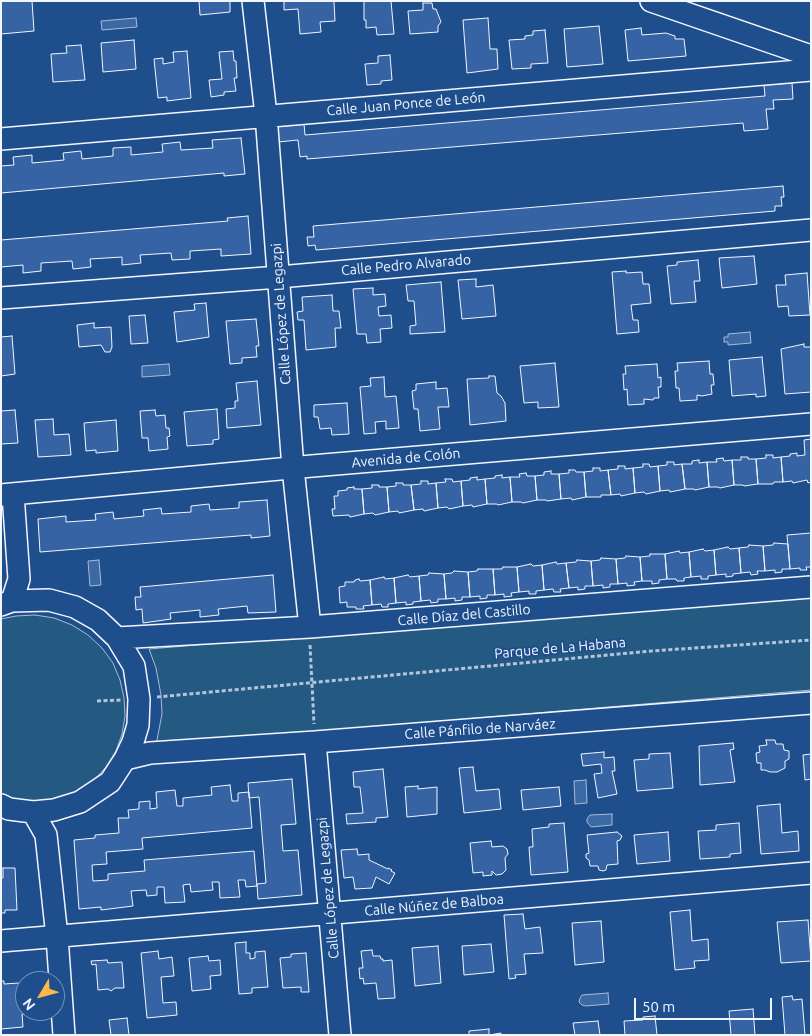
<!DOCTYPE html>
<meta charset="utf-8">
<style>
body{margin:0}
#map{position:relative;width:812px;height:1036px;overflow:hidden;background:#1f4e8c;font-family:Ubuntu,sans-serif}
canvas{display:block}
.frame{position:absolute;inset:0;border:2px solid #f2f6ff;pointer-events:none}
.north{position:absolute;left:15px;top:971px;width:50px;height:50px;box-sizing:border-box;background:#1f4e8c;border:1px solid #7391ba;border-radius:50%;rotate:233deg;font-size:14px;font-weight:700;line-height:20px;text-align:center;color:#f2f6ff}
.north::after{content:'';display:block;margin:auto;width:18px;height:22px;background:#ffb74d;clip-path:polygon(50% 0,100% 100%,50% 72%,0 100%)}
.scale{position:absolute;left:634px;top:998px;width:138px;height:22px;box-sizing:border-box;border:2px solid #f2f6ff;border-top:0;padding-left:6px;font-size:15px;line-height:18px;white-space:nowrap;color:#f2f6ff;-webkit-text-stroke:4px #1f4e8c;paint-order:stroke}
</style>
<div id="map">
<canvas width="812" height="1036"></canvas>
<div class="frame"></div>
<div class="north">N</div>
<div class="scale">50 m</div>
</div>
<script>
const ctx = document.querySelector('canvas').getContext('2d');
ctx.lineJoin = 'round';
function paint(path, color) { ctx.fillStyle = color; ctx.fill(path, 'evenodd'); }
const shape = rows => new Path2D(rows.map(r => 'M' + r).join(''));
function trace(path, color, width, dash) { ctx.strokeStyle = color; ctx.lineWidth = width; ctx.lineCap = dash ? 'butt' : 'round'; ctx.setLineDash(dash || []); ctx.stroke(path); }
function write(font, color, halo, rows, align = 'center') {
  ctx.font = font + ' Ubuntu,sans-serif'; ctx.lineWidth = 4; ctx.setLineDash([]); ctx.textBaseline = 'middle'; ctx.strokeStyle = halo; ctx.fillStyle = color; for (const [text, x, y, turn = 0] of rows) {
    ctx.save(); ctx.translate(x, y); ctx.rotate((+turn || 0) * Math.PI / 180); ctx.textAlign = isNaN(turn) ? turn : align; if (halo) ctx.strokeText(text, 0, 0); ctx.fillText(text, 0, 0); ctx.restore();
  }
}
const green = shape([
 [811,593,811,690,156,745,162,714,161,695,156,668,149,649,811,593],
 [35,615,54,618,72,625,88,635,102,648,113,663,120,680,124,698,125,716,122,734,116,751,106,767,94,780,79,792,45,804,1,800,1,619,16,616,35,615]
]);
const water = shape([
 [136,18,137,27,102,30,101,21,136,18],
 [750,332,751,343,728,345,728,342,724,342,724,337,728,337,728,334,750,332],
 [169,364,170,375,142,377,142,366,169,364],
 [99,560,101,585,90,586,88,561,99,560],
 [586,780,587,803,575,804,574,781,586,780],
 [612,814,612,825,591,827,587,822,587,819,590,815,612,814],
 [608,993,609,1004,586,1006,582,1005,579,1002,580,998,582,995,608,993]
]);
const building = shape([
 [1,1,32,1,34,31,1,34,1,1],
 [199,1,230,1,230,12,200,15,199,1],
 [286,1,334,1,335,21,320,22,321,32,300,34,298,9,284,10,284,2,286,1],
 [364,1,391,1,394,34,377,35,376,27,366,28,366,20,364,20,364,1],
 [423,3,432,3,433,9,436,9,441,22,438,26,438,32,410,34,408,11,423,10,423,3],
 [488,18,490,49,497,49,498,69,467,73,463,20,488,18],
 [599,26,603,64,567,67,564,29,599,26],
 [641,28,642,35,666,33,675,36,675,39,684,39,686,56,628,61,625,30,641,28],
 [545,30,548,63,531,64,531,68,512,69,509,40,525,39,525,36,533,35,533,31,545,30],
 [134,40,136,69,103,72,101,43,134,40],
 [81,45,85,80,53,82,51,54,67,53,66,46,81,45],
 [187,51,191,98,167,101,167,97,158,98,154,59,163,58,163,64,174,62,173,52,187,51],
 [233,51,234,61,236,61,237,78,234,78,236,91,224,92,224,95,211,97,209,80,222,79,219,52,233,51],
 [390,55,392,80,381,81,381,84,367,85,365,64,378,63,378,56,390,55],
 [792,83,793,99,773,100,774,109,766,109,768,129,744,131,743,123,307,159,307,156,300,157,298,140,278,142,276,127,304,124,305,135,765,96,764,85,792,83],
 [241,138,245,174,224,176,224,173,1,193,1,166,14,165,13,157,32,155,32,163,64,160,63,153,81,151,82,159,113,156,113,148,131,147,131,155,163,152,162,144,180,142,181,150,213,148,212,140,241,138],
 [783,186,784,197,781,197,782,206,775,206,775,211,316,250,315,245,308,246,307,237,314,237,313,226,783,186],
 [248,216,251,254,221,256,221,249,190,251,190,259,172,260,171,253,140,255,141,263,122,265,122,257,90,259,91,267,73,269,72,261,41,263,41,271,23,273,23,265,1,267,1,240,228,221,227,218,248,216],
 [754,256,757,284,722,288,719,258,754,256],
 [698,260,700,281,694,281,696,302,671,304,667,266,677,265,677,262,698,260],
 [626,271,626,273,642,272,643,284,649,284,651,303,631,305,633,320,638,320,639,332,617,334,612,272,626,271],
 [807,273,810,315,789,316,788,306,778,307,776,285,786,285,785,275,807,273],
 [476,279,476,287,493,285,496,316,462,319,458,280,476,279],
 [441,282,445,332,410,334,410,326,416,325,414,301,408,301,406,285,441,282],
 [373,288,373,295,385,294,386,306,378,307,379,316,391,315,392,328,380,329,381,342,367,343,366,334,357,334,353,289,373,288],
 [332,295,333,311,339,311,341,328,335,328,336,347,306,350,304,320,298,320,297,312,303,311,302,297,332,295],
 [206,303,209,337,177,342,174,312,195,310,194,304,206,303],
 [145,315,148,343,131,344,129,316,145,315],
 [256,319,259,346,256,346,257,357,242,358,242,363,230,364,226,321,256,319],
 [94,323,94,328,111,327,112,347,110,352,105,352,101,345,79,347,77,325,94,323],
 [12,336,15,374,1,376,1,337,12,336],
 [804,344,804,347,811,347,811,392,785,394,781,349,804,344],
 [762,357,766,396,756,397,756,394,732,396,729,360,762,357],
 [709,361,710,374,713,374,714,385,711,385,712,394,702,396,697,395,697,400,680,401,679,388,676,388,675,371,678,371,677,363,709,361],
 [555,363,559,407,538,408,538,402,524,403,520,366,555,363],
 [657,364,658,378,661,377,661,387,658,387,659,398,654,398,653,400,644,399,644,404,628,405,627,389,624,390,623,374,626,374,625,366,657,364],
 [489,376,495,376,497,393,501,396,505,403,506,421,470,425,467,379,489,378,489,376],
 [384,377,385,397,396,396,399,428,386,429,386,421,375,422,376,433,364,434,360,387,371,386,370,378,384,377],
 [257,381,261,425,227,428,226,409,235,408,235,401,238,401,236,383,257,381],
 [436,382,436,389,447,388,449,407,438,407,440,429,420,431,418,409,414,409,412,391,416,390,416,384,436,382],
 [347,403,349,434,332,435,331,428,320,429,318,417,314,417,314,405,347,403],
 [217,409,219,439,213,440,213,444,187,446,184,412,217,409],
 [15,410,18,443,1,444,1,411,15,410],
 [155,410,156,416,165,415,166,428,169,428,170,436,167,437,168,449,149,451,148,438,142,438,140,411,155,410],
 [53,419,54,435,69,434,71,455,38,457,35,420,53,419],
 [116,420,118,451,96,453,96,450,86,451,84,423,116,420],
 [811,439,811,482,808,483,807,480,793,483,792,481,783,482,781,457,790,456,790,454,797,453,797,456,805,455,804,440,811,439],
 [766,455,773,455,773,458,781,457,783,482,774,482,773,484,758,484,756,459,766,458,766,455],
 [741,457,748,457,748,459,756,459,758,484,744,486,743,485,734,485,732,460,741,460,741,457],
 [723,458,724,461,732,460,734,485,720,488,718,487,709,487,707,462,717,462,716,459,723,458],
 [699,460,699,463,707,462,709,487,695,490,694,489,685,489,682,464,692,464,692,461,699,460],
 [667,462,674,462,674,465,682,464,685,489,670,492,669,490,660,491,658,466,667,465,667,462],
 [643,464,649,464,650,467,658,466,660,491,646,494,644,492,635,493,633,468,643,467,643,464],
 [618,466,625,466,625,469,633,468,635,493,621,496,620,494,611,495,608,470,618,469,618,466],
 [593,468,600,468,600,471,608,470,611,495,601,495,601,497,586,497,584,472,593,471,593,468],
 [569,470,575,470,576,472,584,472,586,497,572,500,571,498,561,499,559,474,569,473,569,470],
 [551,471,551,474,559,474,561,499,547,501,546,500,537,500,535,476,544,475,544,472,551,471],
 [526,473,527,476,535,476,537,500,523,503,521,502,512,502,510,477,520,477,519,474,526,473],
 [502,475,502,478,510,477,512,502,498,505,497,504,487,504,485,479,495,478,495,476,502,475],
 [477,477,477,480,485,479,487,504,473,507,472,505,463,506,461,481,470,480,470,478,477,477],
 [445,479,452,479,453,482,461,481,463,506,449,509,447,507,438,508,436,483,446,482,445,479],
 [421,481,428,481,428,484,436,483,438,508,424,511,423,509,414,510,411,485,421,484,421,481],
 [396,483,403,483,403,485,411,485,414,510,399,513,398,511,389,512,387,487,396,486,396,483],
 [372,485,379,485,379,487,387,487,389,512,375,515,373,513,364,514,362,489,372,488,372,485],
 [354,487,354,489,362,489,364,514,350,517,349,515,333,516,332,509,335,509,334,496,338,496,338,491,347,490,347,488,354,487],
 [267,500,270,536,251,538,251,535,40,552,38,519,66,516,66,522,96,520,95,514,113,512,114,519,144,516,143,510,161,508,162,514,191,512,191,506,209,504,210,510,239,508,239,502,267,500],
 [811,533,811,567,806,567,807,570,800,570,800,568,790,569,787,535,811,533],
 [774,543,788,544,790,569,782,569,782,572,775,573,775,570,765,571,763,546,773,545,774,543],
 [749,545,763,546,765,571,757,571,758,574,751,575,750,572,741,573,739,548,748,547,749,545],
 [728,547,730,549,739,548,741,573,733,574,733,576,726,577,726,574,716,575,714,550,728,547],
 [703,549,705,551,714,550,716,575,708,576,708,579,701,579,701,576,691,577,689,552,703,549],
 [679,551,680,553,689,552,691,577,684,578,684,581,677,581,676,579,667,579,665,554,679,551],
 [650,554,665,554,667,579,659,580,659,583,652,584,652,581,642,581,640,557,650,556,650,554],
 [626,556,640,557,642,581,634,582,635,585,627,586,627,583,618,584,616,559,625,558,626,556],
 [601,558,616,559,618,584,610,584,610,587,603,588,603,585,593,586,591,561,600,560,601,558],
 [577,560,591,561,593,586,585,586,585,589,578,590,578,587,569,588,566,563,576,562,577,560],
 [556,562,557,564,566,563,569,588,560,589,561,592,554,592,553,589,544,590,542,565,556,562],
 [531,564,533,566,542,565,544,590,536,591,536,594,529,594,529,591,519,592,517,567,531,564],
 [503,567,517,567,519,592,511,593,512,596,504,597,504,594,495,595,493,569,502,569,503,567],
 [478,569,493,569,495,595,487,595,487,598,480,599,480,596,470,597,468,572,477,571,478,569],
 [454,571,468,572,470,597,462,597,462,600,455,601,455,598,446,599,444,574,452,573,454,571],
 [429,573,444,574,446,599,438,599,438,602,431,603,430,600,421,601,419,576,428,575,429,573],
 [273,575,276,612,248,613,247,606,218,609,219,615,200,617,200,610,170,613,171,619,143,623,142,609,136,610,135,597,141,597,140,587,273,575],
 [408,575,410,577,419,576,421,601,413,602,413,604,406,605,406,602,396,603,394,578,408,575],
 [384,577,385,579,394,578,396,603,388,604,388,607,382,607,381,604,372,605,370,580,384,577],
 [359,579,360,581,370,580,372,605,363,606,364,609,356,609,356,607,347,607,347,602,340,603,339,587,345,586,345,582,354,582,355,580,359,579],
 [766,740,775,740,776,744,783,744,784,750,789,751,789,759,785,761,785,768,777,772,770,772,765,770,761,770,761,763,757,763,756,753,760,752,759,746,767,745,766,740],
 [733,743,734,749,730,750,735,782,700,785,699,746,733,743],
 [604,752,604,758,614,757,615,771,612,771,617,794,598,798,594,774,602,773,601,764,583,766,581,754,604,752],
 [670,753,673,788,637,791,634,760,649,759,649,754,670,753],
 [811,754,811,779,805,780,803,755,811,754],
 [473,767,476,791,499,789,501,809,464,813,459,768,473,767],
 [383,769,388,817,376,818,376,822,347,824,346,814,363,813,360,787,354,787,353,772,383,769],
 [292,779,296,824,281,825,283,851,298,850,302,895,258,899,257,884,266,883,259,797,249,798,248,783,292,779],
 [230,785,232,801,238,801,238,793,249,792,252,828,142,838,143,849,106,852,107,864,92,865,93,881,108,880,108,874,145,871,144,860,254,851,257,886,246,887,245,880,238,880,240,897,220,898,219,882,212,882,213,890,191,892,190,884,183,885,185,902,165,903,164,887,157,887,157,895,147,896,146,890,131,891,133,906,101,910,101,907,79,909,74,840,95,838,95,835,119,833,118,818,129,818,128,810,139,809,139,802,150,801,150,809,157,808,156,792,175,790,177,806,183,806,183,798,212,795,211,787,230,785],
 [418,786,418,789,437,787,437,814,407,817,405,787,418,786],
 [559,787,561,806,523,810,521,790,559,787],
 [780,804,782,833,798,831,799,851,761,854,757,806,780,804],
 [564,823,568,872,531,875,529,847,533,847,532,829,549,827,549,824,564,823],
 [739,823,741,853,730,854,730,857,700,859,698,831,716,830,716,825,739,823],
 [617,832,622,836,620,840,617,841,618,864,607,865,606,870,603,871,599,870,598,866,590,866,589,860,586,858,586,854,589,853,587,835,617,832],
 [668,832,670,861,637,864,634,835,668,832],
 [491,841,492,847,503,846,507,849,508,854,505,858,506,870,502,874,496,875,492,871,492,875,483,876,483,872,473,873,470,843,491,841],
 [357,849,358,855,369,854,369,860,388,869,388,868,392,870,391,871,395,873,389,884,376,877,372,888,355,889,353,877,344,878,341,850,357,849],
 [3,868,15,868,17,910,5,910,5,913,1,913,1,878,3,878,3,868],
 [690,910,692,941,708,939,709,960,694,961,695,968,675,970,670,912,690,910],
 [523,914,525,929,540,927,543,953,524,954,526,974,515,975,516,978,509,979,504,915,523,914],
 [808,920,811,961,781,963,777,922,808,920],
 [601,921,604,962,575,965,572,923,601,921],
 [246,942,246,953,250,953,250,959,255,958,255,952,265,951,268,987,252,988,252,993,239,994,235,943,246,942],
 [491,944,494,972,464,975,462,946,491,944],
 [438,946,441,983,415,986,412,948,438,946],
 [372,950,373,956,380,956,381,959,383,959,383,961,392,960,395,998,378,999,376,983,364,984,363,978,360,979,359,968,363,968,361,951,372,950],
 [158,951,159,959,172,957,174,976,161,977,163,1003,176,1002,177,1015,147,1018,141,953,158,951],
 [306,953,309,992,301,992,301,987,283,988,280,958,291,957,291,954,306,953],
 [208,956,209,961,220,960,221,975,210,976,211,989,192,991,189,958,208,956],
 [107,960,108,963,122,962,124,988,115,988,111,991,108,989,98,990,96,964,92,965,91,961,107,960],
 [1,981,4,981,4,984,19,983,20,995,23,995,25,999,25,1014,22,1014,23,1027,1,1029,1,981],
 [792,996,793,1000,802,999,805,1035,785,1035,782,997,792,996],
 [753,1009,755,1035,731,1035,729,1011,753,1009],
 [655,1016,657,1035,625,1035,624,1021,643,1020,643,1017,655,1016],
 [127,1018,129,1035,111,1035,109,1020,127,1018],
 [598,1021,600,1035,575,1035,573,1023,598,1021],
 [489,1029,489,1035,501,1033,501,1035,469,1035,469,1031,489,1029]
]);
const path = shape([
 [310,645,314,724],
 [157,697,651,651,811,640],
 [97,701,121,700]
]);
const minor = shape([
 [253,1,266,115,293,468,310,627],
 [651,1,811,56],
 [1,139,811,70],
 [1,298,279,277,811,230],
 [1,495,312,466,811,424],
 [12,601,19,579,13,494],
 [1,605,12,601,49,600,75,607,98,620,117,638,134,666,139,699,138,725,133,742,125,759,110,782,80,802,54,810,33,812,9,809,1,805],
 [117,638,310,627,811,587],
 [315,742,340,1035],
 [125,759,150,753,315,742,811,703],
 [33,812,46,835,57,937,64,1035],
 [1,941,811,873]
]);
const streetNames = [
 ["Calle Juan Ponce de León",406,104,-5],
 ["Calle Pedro Alvarado",406,265,-5],
 ["Calle López de Legazpi",281,314,-94],
 ["Avenida de Colón",406,458,-5],
 ["Calle Díaz del Castillo",464,615,-5],
 ["Parque de La Habana",560,648,-5],
 ["Calle Pánfilo de Narváez",480,729,-4],
 ["Calle López de Legazpi",328,888,-95],
 ["Calle Núñez de Balboa",434,905,-5]
];
paint(green, '#245a82');
trace(green, '#a8bbd7', 1);
paint(water, '#3b69a3');
trace(water, '#a8bbd7', 1);
paint(building, '#3563a3');
trace(building, '#f2f6ff', 1);
trace(minor, '#f2f6ff', 24);
trace(path, '#b3c4dc', 3, [4, 2.5]);
trace(minor, '#1f4e8c', 21);
write('14px', '#f2f6ff', '#1f4e8c', streetNames);
</script>
